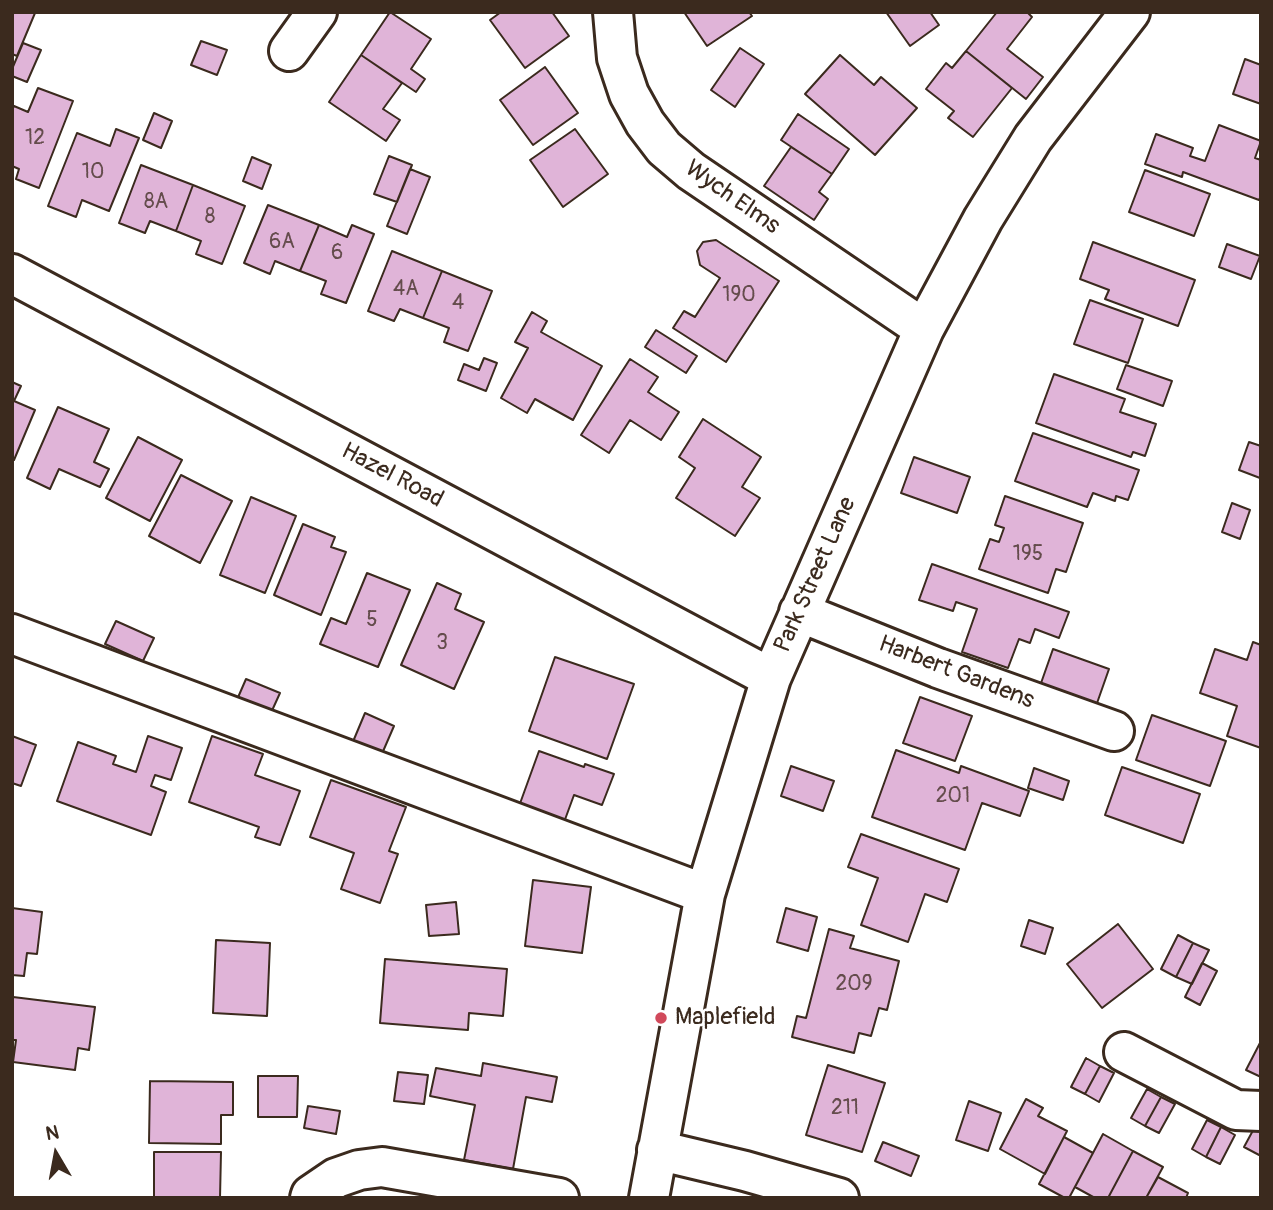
<!DOCTYPE html>
<style>
body{margin:0}
#map{position:relative;width:1273px;height:1210px;overflow:hidden;background:#fff;font-family:Pangolin,sans-serif}
canvas{display:block}
.frame{position:absolute;inset:0;border:14px solid #3b2a1e;pointer-events:none}
.north{position:absolute;left:21px;top:1119px;width:70px;height:70px;-webkit-text-stroke:5px #fff;paint-order:stroke;rotate:350deg;font-size:19px;font-weight:700;line-height:28px;text-align:center;color:#3b2a1e}
.north::after{content:'';display:block;margin:auto;width:24px;height:32px;background:#3b2a1e;clip-path:polygon(50% 0,100% 100%,50% 72%,0 100%)}
</style>
<div id="map">
<canvas width="1273" height="1210"></canvas>
<div class="frame"></div>
<div class="north">N</div>
</div>
<script>
const ctx = document.querySelector('canvas').getContext('2d');
ctx.lineJoin = 'round';
function paint(path, color) { ctx.fillStyle = color; ctx.fill(path, 'evenodd'); }
const shape = rows => new Path2D(rows.map(r => 'M' + r).join(''));
function trace(path, color, width, dash) { ctx.strokeStyle = color; ctx.lineWidth = width; ctx.lineCap = dash ? 'butt' : 'round'; ctx.setLineDash(dash || []); ctx.stroke(path); }
function write(font, color, halo, rows, align = 'center') {
  ctx.font = font + ' Pangolin,sans-serif'; ctx.lineWidth = 5; ctx.setLineDash([]); ctx.textBaseline = 'middle'; ctx.strokeStyle = halo; ctx.fillStyle = color; for (const [text, x, y, turn = 0] of rows) {
    ctx.save(); ctx.translate(x, y); ctx.rotate((+turn || 0) * Math.PI / 180); ctx.textAlign = isNaN(turn) ? turn : align; if (halo) ctx.strokeText(text, 0, 0); ctx.fillText(text, 0, 0); ctx.restore();
  }
}
const building = shape([
 [14,12,35,13,17,56,12,54,12,16,14,12],
 [390,12,431,39,411,69,425,79,416,92,361,55,390,12],
 [501,12,552,12,569,36,525,68,490,20,501,12],
 [684,12,749,12,752,16,707,46,684,12],
 [886,12,930,12,939,25,910,46,886,12],
 [997,12,1027,12,1032,17,1007,49,1043,77,1026,99,966,51,997,12],
 [201,41,227,50,217,75,191,65,201,41],
 [23,43,41,50,27,82,12,76,12,69,23,43],
 [740,48,764,64,735,107,711,90,740,48],
 [966,51,1012,88,973,137,948,118,954,111,926,89,946,63,952,68,966,51],
 [361,55,402,83,383,109,400,120,386,141,329,102,361,55],
 [840,55,874,85,881,77,917,108,875,155,805,94,840,55],
 [1245,59,1261,65,1261,104,1233,94,1245,59],
 [545,67,578,113,533,145,500,100,545,67],
 [38,88,73,101,39,188,16,179,19,169,12,166,12,110,14,106,28,112,38,88],
 [154,113,172,121,161,148,143,140,154,113],
 [798,114,849,149,832,174,781,140,798,114],
 [1219,125,1261,141,1255,158,1261,160,1261,196,1259,200,1183,172,1182,177,1145,164,1156,134,1193,148,1190,156,1205,161,1219,125],
 [116,129,139,138,109,211,82,200,76,217,48,206,77,133,110,146,116,129],
 [575,129,608,174,563,207,530,160,575,129],
 [791,147,832,174,819,192,828,199,814,220,764,186,791,147],
 [389,156,412,165,397,202,374,194,389,156],
 [252,157,271,165,262,189,243,181,252,157],
 [141,165,193,185,176,231,150,221,145,233,119,223,141,165],
 [410,169,430,177,407,234,387,226,410,169],
 [1145,170,1210,194,1194,236,1129,212,1145,170],
 [193,185,245,206,222,264,196,254,201,241,176,231,193,185],
 [268,205,319,225,300,271,275,261,270,274,244,263,268,205],
 [319,225,347,237,352,225,374,234,346,303,321,294,326,281,300,271,319,225],
 [716,240,779,281,726,362,673,328,684,311,695,317,720,278,700,265,697,251,703,242,716,240],
 [1093,242,1195,280,1178,326,1105,299,1109,290,1080,279,1093,242],
 [1227,244,1260,256,1251,279,1219,267,1227,244],
 [392,251,442,271,423,318,400,309,394,321,368,311,392,251],
 [442,271,492,291,468,351,444,342,449,328,423,318,442,271],
 [1090,300,1143,319,1128,363,1074,344,1090,300],
 [532,312,547,321,541,332,602,366,573,420,535,399,527,413,501,398,528,348,515,342,532,312],
 [656,330,697,356,686,373,645,347,656,330],
 [484,358,497,363,486,391,458,380,464,364,479,370,484,358],
 [630,359,658,377,648,392,679,412,661,440,630,420,609,453,581,435,630,359],
 [1126,365,1172,381,1163,406,1117,389,1126,365],
 [1054,374,1125,399,1120,412,1156,424,1145,456,1133,452,1131,457,1036,423,1054,374],
 [12,382,21,386,14,401,35,410,14,460,12,459,12,382],
 [58,407,109,429,94,462,109,469,100,487,59,469,50,489,27,478,58,407],
 [703,419,761,457,742,487,760,498,735,536,676,498,695,468,679,457,703,419],
 [1033,433,1139,470,1128,500,1116,496,1115,501,1093,493,1087,507,1015,481,1033,433],
 [138,437,182,460,150,521,106,498,138,437],
 [1249,442,1261,446,1260,478,1239,470,1249,442],
 [914,457,970,477,957,513,901,493,914,457],
 [181,475,232,501,200,563,149,536,181,475],
 [1005,496,1083,523,1066,572,1056,569,1048,593,979,569,990,539,999,542,1004,528,995,525,1005,496],
 [251,497,296,516,265,593,220,575,251,497],
 [1232,503,1250,510,1240,539,1222,532,1232,503],
 [303,524,335,537,331,547,346,552,321,615,274,595,303,524],
 [932,564,1069,612,1059,638,1035,629,1030,643,1019,639,1008,668,962,652,977,609,956,602,953,611,919,600,932,564],
 [367,573,410,590,378,667,320,644,331,618,346,624,367,573],
 [437,583,461,594,455,609,484,622,454,689,401,665,437,583],
 [116,621,154,638,143,661,105,644,116,621],
 [1253,642,1261,645,1261,748,1227,736,1237,706,1200,693,1215,649,1247,660,1253,642],
 [1053,649,1109,669,1096,706,1040,686,1053,649],
 [555,657,634,684,607,759,529,731,555,657],
 [246,679,280,693,270,715,236,702,246,679],
 [920,697,972,716,955,761,903,743,920,697],
 [365,713,394,726,381,756,352,744,365,713],
 [1152,715,1226,741,1210,786,1136,760,1152,715],
 [12,736,36,745,21,786,12,783,12,736],
 [148,736,182,748,171,780,155,775,151,786,166,792,151,835,57,801,78,742,116,756,113,764,136,772,148,736],
 [212,736,263,754,255,775,300,791,280,845,255,837,259,827,189,802,212,736],
 [896,750,959,773,961,766,1029,791,1020,816,982,803,965,850,872,817,896,750],
 [539,751,584,767,585,764,614,774,602,805,574,795,563,825,518,809,539,751],
 [791,766,834,781,823,811,781,796,791,766],
 [1122,767,1200,794,1183,843,1105,815,1122,767],
 [1034,768,1069,781,1063,800,1028,788,1034,768],
 [331,780,406,807,389,851,398,854,380,903,341,889,354,853,310,837,331,780],
 [861,834,959,869,947,902,925,894,908,942,861,925,878,878,848,867,861,834],
 [533,880,591,887,582,953,525,946,533,880],
 [456,902,459,934,429,936,426,905,456,902],
 [12,908,42,912,37,954,27,953,24,976,12,975,12,908],
 [786,908,817,917,808,951,777,942,786,908],
 [1029,920,1053,928,1045,954,1021,946,1029,920],
 [1118,924,1153,969,1102,1008,1067,964,1118,924],
 [829,929,854,936,850,948,899,961,887,1010,879,1008,871,1036,859,1033,854,1053,792,1037,797,1016,806,1018,829,929],
 [1178,935,1193,943,1176,977,1161,969,1178,935],
 [216,940,270,943,267,1016,213,1013,216,940],
 [1193,943,1209,950,1192,984,1176,977,1193,943],
 [385,959,507,969,503,1016,469,1013,468,1030,380,1023,385,959],
 [1202,963,1217,971,1200,1005,1185,997,1202,963],
 [13,997,95,1007,89,1050,78,1048,75,1070,13,1062,16,1040,12,1040,13,997],
 [1261,1041,1261,1077,1246,1070,1261,1041],
 [1086,1058,1100,1066,1085,1094,1071,1087,1086,1058],
 [483,1063,557,1077,552,1102,526,1097,513,1169,464,1160,475,1105,430,1096,436,1068,481,1076,483,1063],
 [828,1065,885,1083,862,1152,806,1135,828,1065],
 [1100,1066,1114,1073,1099,1102,1085,1094,1100,1066],
 [398,1072,428,1075,424,1104,394,1101,398,1072],
 [258,1076,298,1076,297,1117,258,1117,258,1076],
 [150,1081,233,1082,233,1115,221,1115,221,1144,149,1143,150,1081],
 [1147,1089,1161,1097,1145,1126,1131,1118,1147,1089],
 [1161,1097,1175,1104,1159,1133,1145,1126,1161,1097],
 [1026,1099,1043,1108,1038,1116,1067,1131,1045,1174,1000,1149,1026,1099],
 [969,1101,1001,1113,988,1151,956,1140,969,1101],
 [308,1106,340,1111,336,1134,304,1128,308,1106],
 [1207,1120,1221,1127,1206,1157,1192,1149,1207,1120],
 [1257,1123,1261,1125,1261,1156,1244,1147,1257,1123],
 [1221,1127,1235,1135,1220,1164,1206,1157,1221,1127],
 [1103,1134,1133,1151,1108,1198,1095,1198,1075,1187,1103,1134],
 [1064,1137,1093,1153,1069,1198,1065,1198,1039,1184,1064,1137],
 [883,1142,919,1156,911,1176,875,1161,883,1142],
 [1133,1151,1163,1167,1146,1198,1108,1198,1133,1151],
 [154,1152,221,1152,220,1198,154,1198,154,1152],
 [1158,1177,1188,1193,1186,1198,1146,1198,1158,1177]
]);
const minor = shape([
 [613,12,617,58,629,94,645,123,664,148,691,171,924,329],
 [289,51,317,12],
 [12,274,771,678],
 [799,612,938,668,1114,731],
 [12,634,705,894],
 [1124,1052,1236,1110,1261,1111],
 [657,1150,745,1171,839,1198],
 [310,1198,311,1195,336,1178,359,1170,382,1167,559,1198],
 [649,1198,705,894,771,678,924,329,983,219,1033,138,1130,12]
]);
const markers = [
 [661,1018,7,"#d1495b"]
];
const numberNames = [
 ["12",35,139],
 ["10",93,173],
 ["8A",156,203],
 ["8",210,218],
 ["6A",282,243],
 ["6",337,254],
 ["4A",406,290],
 ["190",739,296],
 ["4",458,304],
 ["195",1028,555],
 ["5",372,621],
 ["3",442,644],
 ["201",953,797],
 ["209",854,985],
 ["211",845,1109]
];
const streetNames = [
 ["Wych Elms",732,198,35],
 ["Hazel Road",392,476,28],
 ["Park Street Lane",816,575,-66],
 ["Harbert Gardens",956,673,21]
];
const poiNames = [
 ["Maplefield",675,1018]
];
paint(building, '#e0b4d8');
trace(building, '#3b2a1e', 2);
trace(minor, '#3b2a1e', 44);
trace(minor, '#fff', 38);
for (const [x, y, r, color] of markers) { const dot = new Path2D(); dot.arc(x, y, r, 0, 2 * Math.PI); ctx.fillStyle = color; ctx.fill(dot); trace(dot, '#fff', 2.5); }
write('21px', '#644c4c', null, numberNames);
write('24px', '#3b2a1e', '#fff', streetNames);
write('24px', '#3b2a1e', '#fff', poiNames, 'left');
</script>
